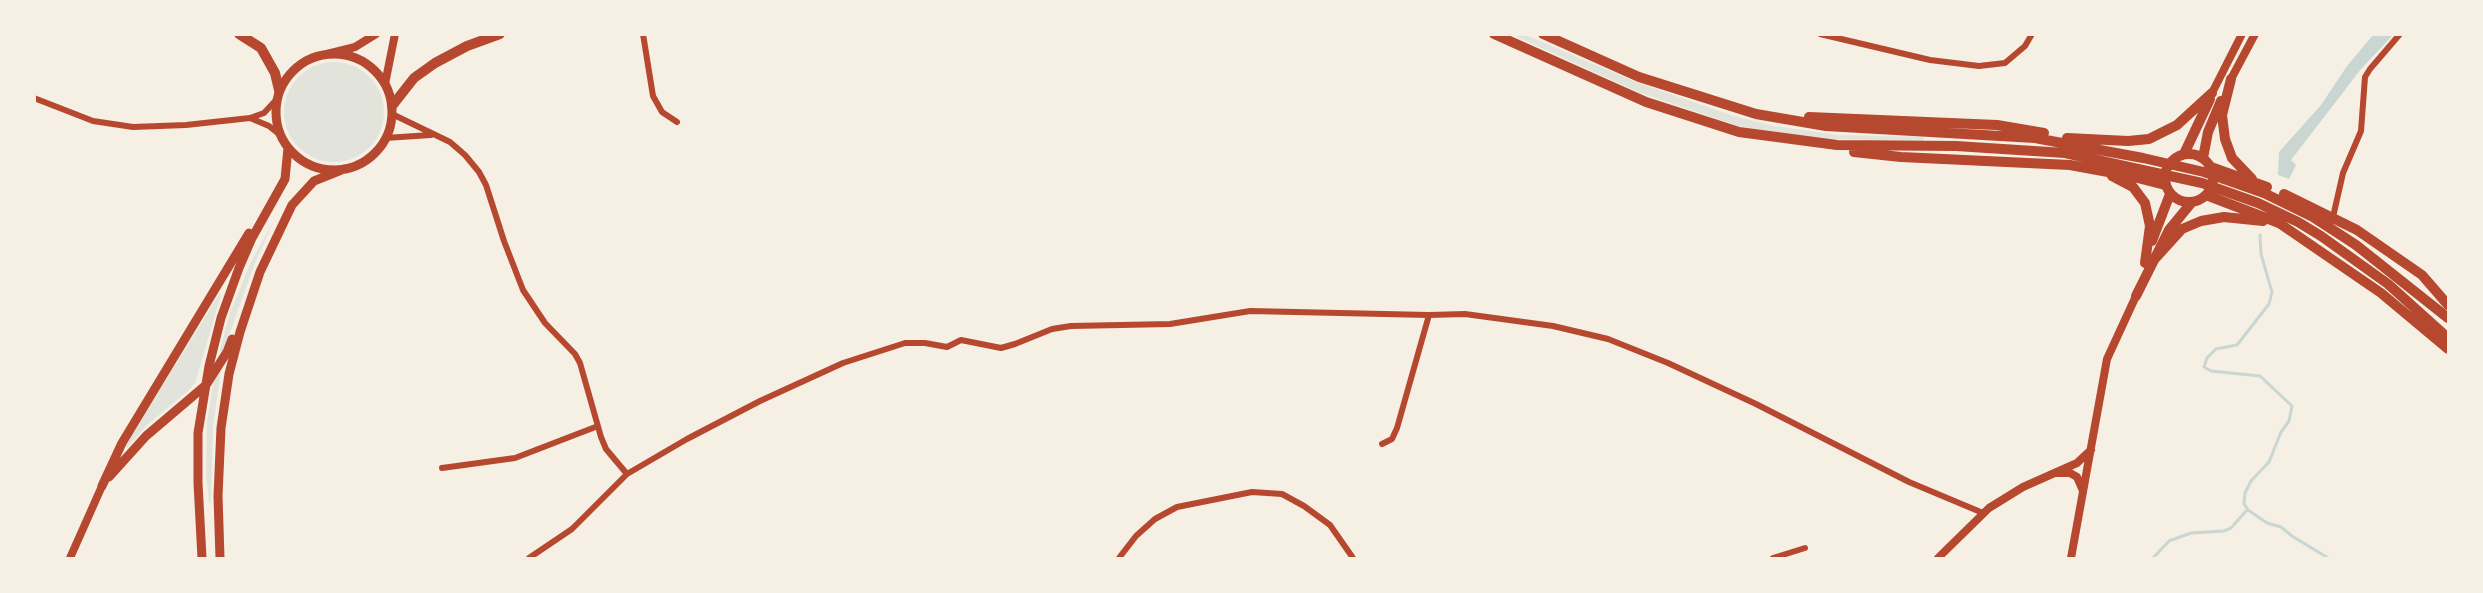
<!DOCTYPE html>
<style>
body{margin:0}
#map{position:relative;width:2483px;height:593px;overflow:hidden;background:#f6efe4;font-family:Mulish,sans-serif}
canvas{display:block}
.frame{position:absolute;inset:0;border:36px solid #f6efe4;pointer-events:none}
</style>
<div id="map">
<canvas width="2483" height="593"></canvas>
<div class="frame"></div>
</div>
<script>
const ctx = document.querySelector('canvas').getContext('2d');
ctx.lineJoin = 'round';
function paint(path, color) { ctx.fillStyle = color; ctx.fill(path, 'evenodd'); }
const shape = rows => new Path2D(rows.map(r => 'M' + r).join(''));
function trace(path, color, width, dash) { ctx.strokeStyle = color; ctx.lineWidth = width; ctx.lineCap = dash ? 'butt' : 'round'; ctx.setLineDash(dash || []); ctx.stroke(path); }
const green = shape([
 [1513,35,1526,35,1636,82,1734,116,1775,126,1838,135,1924,137,1923,141,1824,139,1762,131,1735,125,1638,92],
 '284 112a50 50 0 1 1 100 0a50 50 0 1 1-100 0Z',
 [274,221,255,263,225,346,220,354,220,349,230,313,252,259],
 [220,293,221,295,195,383,188,391,147,425,127,448,126,445],
 [221,371,213,426,211,502,209,503,206,475,207,421,214,379]
]);
const water = shape([
 [2373,35,2393,35,2361,69,2291,160,2296,165,2289,179,2278,175,2279,152,2321,105,2347,66]
]);
const stream = shape([
 [2260,235,2261,254,2272,292,2269,304,2237,345,2216,349,2207,358,2204,367,2211,371,2260,376,2292,406,2289,421,2281,432,2269,462,2251,481,2245,493,2244,504,2248,510,2267,523,2281,527,2292,536,2328,558],
 [2153,558,2169,541,2191,533,2224,531,2231,528,2247,510]
]);
const minor = shape([
 [643,34,653,96,662,112,677,122],
 [1820,34,1930,60,1979,66,2005,63,2025,46,2032,34],
 [34,98,93,121,133,127,186,125,250,118,264,113,276,100],
 [392,114,450,142,465,155,479,172,486,185,504,241,523,290,545,323,575,354,580,363,601,437,606,449,627,474,572,529,529,558],
 [250,118,269,126,280,135],
 [385,138,431,135],
 [2333,217,2343,173,2361,131,2365,77,2370,69,2400,34],
 [1382,444,1392,439,1397,428,1429,315],
 [442,468,515,458,598,426],
 [627,474,687,439,760,401,843,363,905,343,925,343,947,347,961,340,1001,348,1015,344,1052,329,1071,326,1170,324,1250,311,1429,315,1465,314,1553,326,1608,339,1668,363,1756,404,1909,482,1983,513],
 [1119,558,1136,536,1155,519,1177,507,1252,492,1282,494,1304,506,1330,525,1353,558],
 [1773,558,1805,548]
]);
const tertiary = shape([
 [327,54,355,47,376,34],
 [385,84,395,34],
 [2057,473,2070,473,2077,477,2083,491],
 [1938,558,1989,508,2023,487,2077,463,2091,450],
 [2071,558,2107,359,2136,296]
]);
const secondary = shape([
 [2231,79,2255,34],
 [2212,93,2242,34],
 [70,558,102,486]
]);
const primary = shape([
 '276 112a58 58 0 1 1 116 0a58 58 0 1 1-116 0Z',
 [109,477,146,436,206,385,227,352,232,339],
 [102,486,122,443,249,233],
 [202,558,198,483,198,433,209,366,221,318,239,268,252,238,285,179,288,148],
 [220,558,218,496,221,428,229,374,240,332,260,272,292,205,314,181,344,169]
]);
const trunk = shape([
 [239,34,261,48,275,73,279,90],
 [1494,34,1646,102,1739,132,1837,145,1956,146,2065,153,2202,183,2258,203,2298,222,2321,236,2388,284,2448,338],
 [1543,34,1639,77,1756,114,1826,126,2035,138,2143,158,2204,172,2264,193,2313,217,2356,245,2448,318],
 [2231,79,2222,115,2225,139,2232,158,2252,179],
 [392,106,414,78,435,63,467,46,500,34],
 [1809,117,1997,125,2044,133],
 [2067,138,2128,141,2149,139,2177,125,2212,93],
 [1854,152,1901,157,2070,165,2130,176,2165,185],
 '2165 178a24 24 0 1 1 48 0a24 24 0 1 1-48 0Z',
 [2184,154,2210,99],
 [2203,158,2208,132,2221,101],
 [2211,167,2267,187],
 [2112,176,2133,187,2145,203,2150,226,2145,263],
 [2284,194,2357,230,2422,275,2448,305],
 [2206,195,2279,223,2381,293,2448,349],
 [2152,241,2170,194],
 [2153,261,2182,229,2201,221,2224,217,2263,221],
 [2136,296,2169,230,2192,202]
]);
paint(green, '#e2e4dc');
paint(water, '#c9d6d2');
trace(stream, '#c9d6d2', 3);
trace(minor, '#b5482f', 6);
trace(tertiary, '#b5482f', 8);
trace(secondary, '#b5482f', 8);
trace(primary, '#b5482f', 9);
trace(trunk, '#b5482f', 10);
</script>
